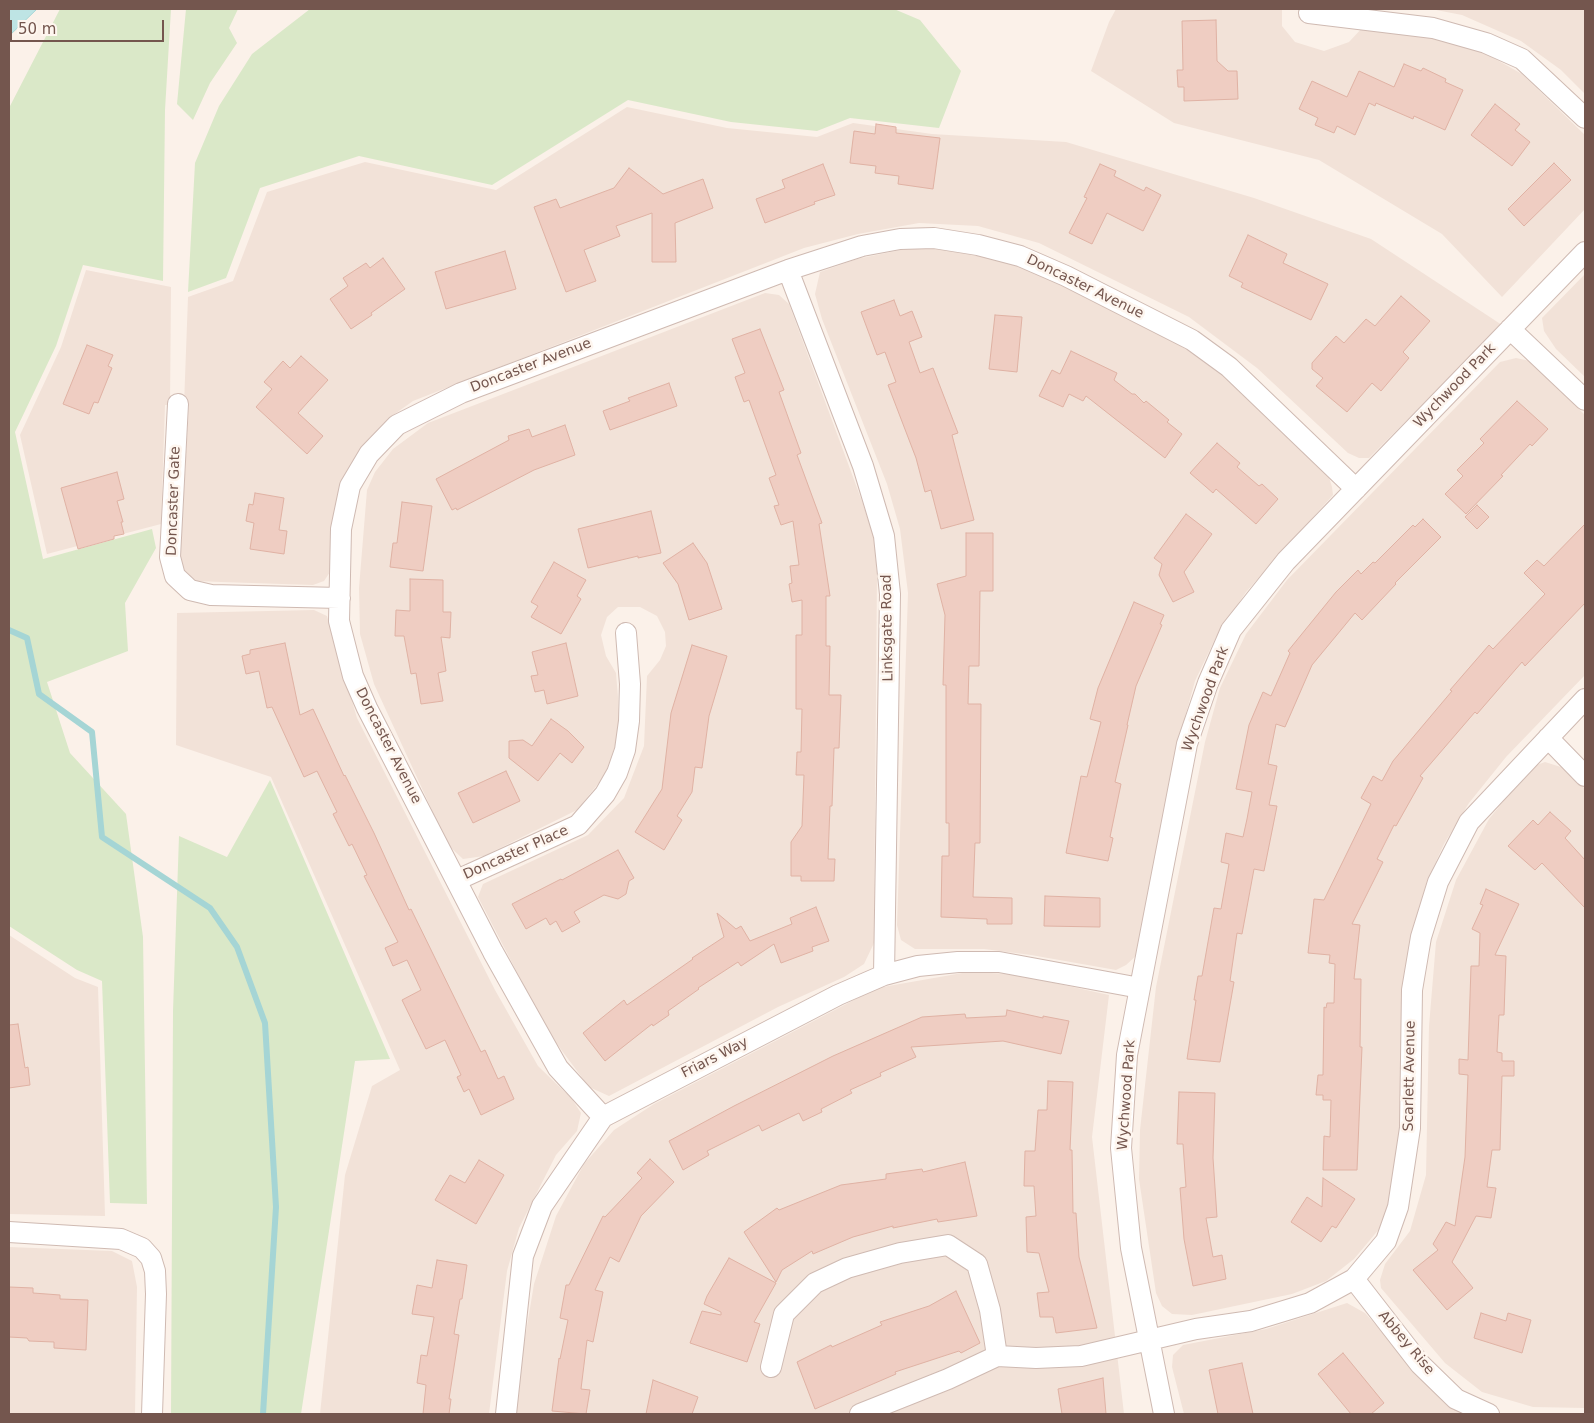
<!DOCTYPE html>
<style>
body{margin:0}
#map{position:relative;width:1594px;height:1423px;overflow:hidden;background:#fbf1e9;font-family:"DejaVu Sans",sans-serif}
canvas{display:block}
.frame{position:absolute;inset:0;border:10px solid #74564e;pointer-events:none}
.scale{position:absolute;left:10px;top:20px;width:154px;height:22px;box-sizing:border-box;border:2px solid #74564e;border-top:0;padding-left:6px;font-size:15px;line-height:18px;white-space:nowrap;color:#74564e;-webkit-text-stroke:4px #fef6ef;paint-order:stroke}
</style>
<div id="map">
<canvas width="1594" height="1423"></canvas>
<div class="frame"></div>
<div class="scale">50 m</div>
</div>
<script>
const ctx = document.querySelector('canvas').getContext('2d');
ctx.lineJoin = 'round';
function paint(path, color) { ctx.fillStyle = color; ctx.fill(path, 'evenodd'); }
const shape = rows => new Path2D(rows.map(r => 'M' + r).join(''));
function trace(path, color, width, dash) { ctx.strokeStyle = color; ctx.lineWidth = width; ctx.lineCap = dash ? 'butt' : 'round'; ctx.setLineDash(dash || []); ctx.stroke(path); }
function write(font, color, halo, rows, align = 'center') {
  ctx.font = font + ' "DejaVu Sans",sans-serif'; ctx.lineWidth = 5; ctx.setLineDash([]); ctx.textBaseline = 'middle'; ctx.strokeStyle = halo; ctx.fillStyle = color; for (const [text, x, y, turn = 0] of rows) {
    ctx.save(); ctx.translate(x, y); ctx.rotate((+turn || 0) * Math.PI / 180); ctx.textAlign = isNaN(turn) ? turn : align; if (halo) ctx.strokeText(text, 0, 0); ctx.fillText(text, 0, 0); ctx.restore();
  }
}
const residential = shape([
 [1116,9,1282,9,1282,26,1295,42,1324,51,1349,42,1363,27,1432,38,1474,47,1522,74,1585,135,1585,209,1502,297,1442,234,1319,160,1174,123,1091,71,1109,22],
 [1431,9,1585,9,1585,94,1561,70,1521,41,1462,15],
 [627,107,727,128,817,137,853,123,932,134,1066,142,1254,198,1371,239,1502,325,1369,458,1359,458,1348,453,1257,368,1189,317,1039,243,978,226,919,223,858,234,804,248,413,401,389,418,368,440,351,467,330,572,324,581,313,585,221,582,197,581,185,574,180,559,189,406,184,405,188,297,233,281,267,192,365,162,496,190],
 [910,248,959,250,1020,266,1086,295,1162,335,1197,356,1223,376,1328,474,1332,487,1333,495,1246,592,1216,637,1195,681,1182,728,1137,955,1126,965,1116,970,1031,955,984,949,915,949,901,940,897,925,908,593,900,529,887,484,822,319,815,294,820,272,857,259],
 [86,270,171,287,170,405,165,405,161,524,47,554,20,435,61,347],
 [1585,274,1585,377,1556,349,1544,331,1542,318],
 [765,293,779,295,789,304,863,504,874,538,877,573,874,943,864,964,844,977,778,1007,609,1096,589,1087,548,1032,478,897,483,884,588,835,624,798,644,746,647,676,660,660,666,646,665,632,657,616,640,607,618,607,607,617,601,635,606,656,616,673,618,697,618,736,606,774,577,810,484,856,463,859,448,845,374,684,360,634,359,588,367,490,375,472,393,449,428,423],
 [1516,358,1530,361,1585,415,1585,675,1506,757,1469,803,1444,844,1427,881,1414,925,1407,963,1399,1158,1395,1195,1380,1228,1354,1259,1326,1281,1292,1294,1192,1315,1172,1314,1162,1306,1156,1293,1139,1179,1140,1130,1156,987,1205,742,1220,688,1246,634,1287,580,1500,362],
 [314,610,327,616,357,718,495,990,538,1066,572,1099,581,1113,577,1131,556,1155,519,1228,507,1271,489,1414,320,1414,345,1175,372,1086,400,1070,271,777,176,745,177,613],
 [1545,762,1564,768,1585,789,1585,1408,1533,1407,1482,1392,1445,1363,1381,1288,1380,1280,1385,1264,1410,1231,1426,1175,1429,1026,1436,942,1456,880,1489,819,1531,767],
 [9,935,75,978,98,987,105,1216,9,1214],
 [968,972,1014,974,1109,995,1092,1137,1124,1414,515,1414,517,1386,534,1284,556,1216,584,1164,614,1130,654,1104,877,988],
 [9,1247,112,1251,132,1261,137,1287,135,1414,9,1414],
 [1347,1303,1365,1313,1433,1388,1467,1414,1184,1414,1172,1367,1173,1355,1183,1345,1266,1329]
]);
const green = shape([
 [60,9,171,9,165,110,163,281,83,265,56,346,15,432,43,559,152,529,156,548,125,603,128,651,47,682,70,753,126,814,143,937,147,1204,110,1203,102,981,77,970,9,926,9,108],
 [186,9,238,9,229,28,237,43,210,83,193,120,177,104],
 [310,9,894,9,920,20,961,71,939,128,850,118,817,131,731,122,628,100,492,185,359,156,260,188,226,278,188,292,195,163,219,106,252,54],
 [270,780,390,1059,355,1061,301,1414,171,1414,173,1011,179,836,227,857]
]);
const water = shape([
 [9,9,37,9,9,36,9,9]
]);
const stream = shape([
 [9,630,27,638,39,694,92,732,102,837,210,908,237,947,265,1023,276,1207,263,1414]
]);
const building = shape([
 [1216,20,1217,61,1228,71,1237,71,1238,99,1184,101,1184,87,1178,87,1177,70,1183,70,1182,21,1216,20],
 [1404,64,1421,71,1423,68,1446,79,1445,82,1463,90,1445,130,1414,116,1413,119,1376,103,1375,106,1369,103,1355,135,1337,126,1334,133,1315,125,1318,118,1299,109,1312,81,1347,97,1359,71,1394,87,1404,64],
 [1495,104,1520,124,1515,130,1530,142,1512,166,1471,135,1495,104],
 [876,124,896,127,896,133,940,138,933,189,898,184,899,176,875,173,876,166,850,163,854,131,875,134,876,124],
 [1554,163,1571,180,1524,226,1508,209,1554,163],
 [823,164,835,195,814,202,815,204,765,223,756,199,785,188,782,180,823,164],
 [1100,164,1116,171,1114,176,1144,191,1146,187,1161,195,1143,231,1107,213,1092,244,1069,233,1087,198,1084,197,1100,164],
 [629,168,663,194,703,179,713,208,675,223,676,262,652,262,652,213,616,226,620,236,584,250,596,281,566,292,534,207,556,199,560,208,614,188,629,168],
 [1248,235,1287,254,1283,263,1328,284,1311,320,1241,287,1243,283,1229,276,1248,235],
 [505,251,516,289,446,309,435,272,505,251],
 [383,258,405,289,371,313,372,315,351,329,330,299,348,286,343,278,366,263,370,268,383,258],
 [1401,296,1430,321,1403,352,1409,358,1381,391,1372,383,1347,412,1316,386,1323,378,1312,369,1312,363,1336,336,1344,343,1366,319,1375,326,1401,296],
 [894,300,900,316,912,311,922,337,909,342,920,373,933,368,958,433,952,435,974,520,941,529,931,490,925,492,916,458,888,385,896,382,885,352,877,355,861,312,894,300],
 [995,315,1022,317,1017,372,989,369,995,315],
 [760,329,784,390,779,392,801,453,797,455,822,523,819,524,830,596,826,596,826,646,830,646,829,695,841,695,839,748,834,748,832,806,830,806,828,859,835,859,834,881,801,881,801,876,791,876,791,842,802,826,804,775,796,775,797,752,801,752,802,709,796,709,796,635,802,635,802,600,792,602,789,584,792,583,790,566,799,565,793,521,781,525,774,506,779,505,769,478,776,475,749,400,744,402,735,377,745,373,732,339,760,329],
 [87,345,113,355,108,366,112,368,98,403,94,402,89,414,63,404,87,345],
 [1071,351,1117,373,1114,380,1132,394,1135,394,1144,403,1146,401,1169,420,1167,422,1182,434,1165,458,1086,396,1083,401,1069,394,1063,407,1039,396,1052,370,1060,374,1071,351],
 [301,356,328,380,298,413,323,436,307,454,256,407,272,389,264,382,283,361,290,368,301,356],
 [669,383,677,406,610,430,603,411,630,401,628,398,669,383],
 [1517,401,1548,429,1532,446,1530,444,1501,475,1503,476,1466,514,1445,494,1463,476,1457,470,1484,443,1480,439,1517,401],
 [565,425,575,455,534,470,457,510,456,508,452,510,436,479,509,440,508,436,529,429,532,437,565,425],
 [1217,443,1240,463,1237,467,1259,486,1262,484,1278,499,1256,524,1216,489,1213,493,1190,473,1217,443],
 [117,472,124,499,117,501,123,522,121,522,124,534,114,536,114,539,78,549,61,488,117,472],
 [255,493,284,498,279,530,287,531,284,554,250,549,254,523,246,521,249,504,253,505,255,493],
 [402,502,432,506,423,571,390,567,393,543,397,543,402,502],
 [1477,505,1489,517,1477,529,1465,517,1477,505],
 [651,511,661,553,638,558,638,556,588,568,578,529,651,511],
 [1186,514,1212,534,1184,572,1194,592,1173,602,1159,575,1162,564,1154,558,1186,514],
 [1423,519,1441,537,1395,583,1396,584,1362,620,1355,613,1312,665,1285,727,1276,724,1268,764,1277,766,1269,805,1277,806,1264,871,1254,869,1242,934,1237,933,1230,981,1234,982,1220,1062,1187,1059,1196,1000,1194,1000,1198,976,1202,976,1214,908,1221,909,1229,864,1221,862,1226,833,1243,837,1247,819,1252,792,1236,789,1249,725,1263,692,1271,696,1290,653,1288,651,1336,592,1358,570,1361,574,1373,562,1375,563,1413,525,1415,527,1423,519],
 [1585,524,1585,603,1525,666,1522,662,1477,714,1475,712,1420,776,1423,778,1396,826,1394,825,1377,859,1383,862,1352,924,1360,925,1354,979,1361,979,1360,1047,1362,1047,1357,1170,1323,1170,1324,1136,1330,1137,1331,1100,1323,1100,1323,1095,1316,1095,1318,1075,1323,1075,1324,1007,1326,1008,1327,1003,1334,1003,1335,964,1329,963,1330,955,1308,953,1314,899,1324,900,1371,804,1361,798,1373,776,1382,781,1393,761,1452,691,1450,690,1489,645,1493,649,1545,594,1524,573,1537,560,1544,566,1585,524],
 [966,533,993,533,993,591,980,591,979,666,969,666,968,704,981,704,980,843,975,843,973,897,1012,898,1012,924,987,924,987,919,941,917,942,856,949,856,949,823,946,823,946,685,943,685,945,615,937,584,966,576,966,533],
 [693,543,707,563,722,609,689,620,678,584,663,563,693,543],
 [554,562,586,580,577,596,581,599,561,634,531,617,538,606,531,602,554,562],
 [410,579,443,580,443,612,451,612,450,638,441,637,446,671,438,673,443,701,421,704,416,673,411,674,404,636,395,636,396,610,410,611,410,579],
 [1134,602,1164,615,1160,624,1162,625,1136,686,1127,725,1128,725,1115,782,1121,784,1110,837,1113,838,1108,861,1066,853,1081,776,1087,777,1101,722,1090,719,1098,688,1134,602],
 [285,643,300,715,313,709,344,776,345,775,374,833,409,910,411,909,481,1052,485,1050,498,1079,504,1076,514,1099,481,1115,469,1089,464,1092,457,1077,461,1075,445,1040,426,1049,402,1000,421,990,407,960,393,966,385,948,398,942,364,876,367,875,352,844,349,846,333,814,337,812,317,771,304,777,272,707,267,708,259,671,246,674,242,656,250,654,250,650,285,643],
 [566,643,578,696,547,704,544,690,535,692,531,676,538,675,532,652,566,643],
 [692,645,727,656,709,716,702,768,695,767,692,792,677,816,682,820,664,850,635,832,662,789,671,713,692,645],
 [551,719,568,731,584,747,572,763,560,753,538,781,509,758,509,741,523,740,532,746,551,719],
 [506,771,520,801,473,823,458,793,506,771],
 [1550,812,1571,831,1565,838,1585,860,1585,908,1542,863,1535,870,1508,846,1533,820,1538,825,1550,812],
 [618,850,634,878,629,881,626,894,618,899,604,895,577,910,574,912,580,922,562,932,556,921,550,925,546,918,526,929,512,904,561,879,562,880,618,850],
 [1486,889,1519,904,1495,955,1506,956,1504,1015,1499,1015,1497,1052,1502,1053,1502,1061,1514,1061,1514,1076,1502,1076,1500,1150,1492,1150,1487,1187,1496,1188,1491,1218,1476,1216,1452,1262,1473,1288,1447,1310,1413,1270,1438,1250,1433,1244,1446,1222,1455,1226,1465,1157,1468,1075,1459,1074,1459,1059,1468,1060,1471,966,1479,966,1480,933,1472,929,1483,905,1480,904,1486,889],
 [1045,896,1100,898,1100,927,1044,926,1045,896],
 [816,907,829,941,812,947,813,951,781,963,774,944,741,966,738,962,698,988,699,989,668,1011,669,1015,653,1026,652,1024,605,1061,583,1033,624,1000,627,1005,693,959,692,958,724,937,717,913,736,929,741,926,750,941,792,924,790,918,816,907],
 [1007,1010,1043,1018,1043,1016,1069,1021,1061,1054,1003,1041,911,1047,916,1057,880,1073,881,1076,850,1090,852,1093,821,1109,822,1112,803,1121,799,1113,762,1131,759,1125,707,1151,709,1155,683,1170,669,1141,734,1106,833,1056,922,1017,965,1014,966,1018,1006,1016,1007,1010],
 [18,1024,25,1068,28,1067,30,1085,9,1088,9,1025,18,1024],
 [1048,1081,1073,1082,1070,1150,1072,1150,1073,1213,1076,1213,1079,1257,1097,1328,1056,1333,1053,1317,1040,1317,1037,1293,1049,1292,1039,1253,1027,1252,1026,1217,1036,1216,1034,1186,1024,1186,1025,1151,1035,1151,1038,1110,1047,1110,1048,1081],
 [1179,1092,1215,1093,1213,1158,1217,1217,1206,1218,1213,1257,1222,1255,1226,1279,1193,1286,1184,1239,1180,1188,1186,1187,1183,1144,1177,1144,1179,1092],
 [650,1159,674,1182,641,1216,619,1262,610,1257,595,1290,603,1292,593,1342,587,1340,581,1389,590,1390,586,1414,552,1411,559,1358,560,1359,568,1320,560,1318,566,1285,569,1285,603,1216,605,1217,642,1178,637,1173,650,1159],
 [479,1160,504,1175,476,1224,435,1200,450,1175,465,1183,479,1160],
 [965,1162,977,1216,938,1222,937,1219,893,1228,893,1226,853,1237,813,1254,812,1251,782,1270,776,1282,744,1232,777,1208,779,1210,841,1185,886,1179,886,1174,922,1169,923,1172,965,1162],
 [1323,1178,1355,1199,1336,1228,1332,1226,1321,1242,1291,1222,1307,1197,1322,1207,1323,1178],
 [729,1258,776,1283,754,1322,760,1324,747,1362,690,1343,702,1311,721,1315,721,1312,704,1304,707,1296,729,1258],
 [437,1260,467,1265,462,1299,460,1299,454,1334,459,1335,449,1399,451,1399,449,1414,423,1414,426,1385,417,1383,421,1355,427,1356,434,1317,412,1314,417,1285,432,1288,437,1260],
 [9,1287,33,1288,33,1293,60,1295,60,1299,88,1300,86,1350,54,1348,54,1342,29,1341,27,1338,9,1337,9,1287],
 [956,1291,980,1343,961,1353,959,1351,895,1372,896,1374,815,1409,797,1362,831,1345,832,1347,882,1325,880,1322,929,1306,956,1291],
 [1481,1313,1506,1321,1508,1313,1531,1320,1522,1353,1474,1338,1481,1313],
 [1343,1353,1384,1403,1371,1414,1351,1414,1318,1374,1343,1353],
 [1242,1363,1253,1414,1218,1414,1209,1370,1242,1363],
 [1103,1378,1106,1414,1062,1414,1058,1389,1103,1378],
 [653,1380,698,1397,692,1414,646,1414,653,1380]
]);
const minor = shape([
 [1309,13,1433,28,1486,43,1522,59,1585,118],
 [788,270,863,466,884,536,890,594,884,975],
 [1510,329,1585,400],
 [178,404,170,557,175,576,190,590,211,595,340,598],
 [1548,738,1585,776],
 [457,880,578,825,605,794,617,773,625,750,629,721,630,684,626,633],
 [603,1117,558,1068,493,952,367,708,353,676,339,621,341,529,350,486,369,454,397,425,461,393,788,270,862,246,900,239,934,238,978,245,1020,256,1066,276,1192,340,1229,367,1356,489],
 [9,1232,121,1239,142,1248,151,1258,155,1271,156,1294,152,1414],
 [1354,1279,1420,1364,1456,1399,1489,1414],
 [771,1367,784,1314,815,1283,847,1268,900,1253,948,1245,977,1264,990,1310,997,1356,1036,1358,1081,1356,1196,1329,1251,1321,1310,1303,1354,1279,1386,1241,1398,1207,1410,1128,1412,990,1421,937,1438,882,1469,822,1585,699],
 [506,1414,523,1256,542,1206,603,1117,838,995,884,975,918,966,958,962,999,962,1140,988],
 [860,1414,948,1379,997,1356],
 [1164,1414,1131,1248,1121,1148,1127,1055,1187,744,1208,683,1231,630,1286,561,1585,252]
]);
const streetNames = [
 ["Doncaster Avenue",1085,287,26],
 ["Doncaster Avenue",531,366,-21],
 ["Wychwood Park",1455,386,-46],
 ["Doncaster Gate",174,501,-88],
 ["Linksgate Road",888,628,-91],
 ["Wychwood Park",1206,699,-70],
 ["Doncaster Avenue",388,746,63],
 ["Doncaster Place",516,853,-24],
 ["Friars Way",715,1058,-27],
 ["Scarlett Avenue",1410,1076,-89],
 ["Wychwood Park",1127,1095,-86],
 ["Abbey Rise",1406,1343,50]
];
paint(residential, '#f2e2d8');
paint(green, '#dae8c8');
paint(water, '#bee4e4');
trace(water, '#a5d5d5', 1);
trace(stream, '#a5d5d5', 6);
paint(building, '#efcdc2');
trace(building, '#e0b2a4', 1);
trace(minor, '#cfbab2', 22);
trace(minor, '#fff', 20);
write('14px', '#74564e', '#fef6ef', streetNames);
</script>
